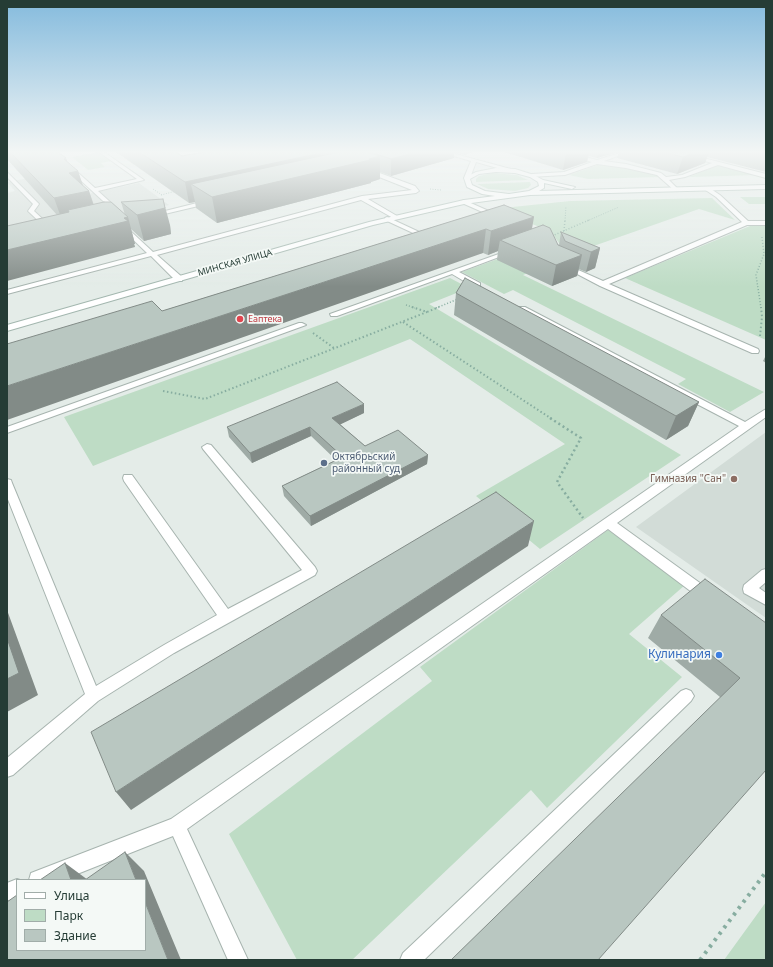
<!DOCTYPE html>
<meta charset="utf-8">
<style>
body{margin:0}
#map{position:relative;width:773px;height:967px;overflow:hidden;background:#e4ece8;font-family:"Noto Sans",sans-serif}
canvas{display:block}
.frame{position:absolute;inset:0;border:8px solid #253c35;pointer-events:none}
.legend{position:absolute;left:16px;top:879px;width:130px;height:72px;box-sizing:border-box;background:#f4f9f6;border:1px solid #a1ada9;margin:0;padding:5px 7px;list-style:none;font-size:12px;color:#253c35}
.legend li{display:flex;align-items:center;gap:8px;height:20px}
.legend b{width:20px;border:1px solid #a1ada9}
</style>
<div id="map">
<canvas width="773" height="967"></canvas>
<div class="frame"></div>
<ul class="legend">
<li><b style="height:5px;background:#fff"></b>Улица</li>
<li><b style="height:11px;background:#bedcc5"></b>Парк</li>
<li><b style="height:11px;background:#b9c7c1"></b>Здание</li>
</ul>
</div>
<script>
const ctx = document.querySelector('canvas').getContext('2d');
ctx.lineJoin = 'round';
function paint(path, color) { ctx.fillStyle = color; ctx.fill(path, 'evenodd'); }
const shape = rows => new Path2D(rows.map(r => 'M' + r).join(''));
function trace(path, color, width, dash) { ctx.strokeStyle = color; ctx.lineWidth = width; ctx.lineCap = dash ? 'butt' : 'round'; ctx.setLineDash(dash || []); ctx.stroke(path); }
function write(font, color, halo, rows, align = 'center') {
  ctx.font = font + ' "Noto Sans",sans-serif'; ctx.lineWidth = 3.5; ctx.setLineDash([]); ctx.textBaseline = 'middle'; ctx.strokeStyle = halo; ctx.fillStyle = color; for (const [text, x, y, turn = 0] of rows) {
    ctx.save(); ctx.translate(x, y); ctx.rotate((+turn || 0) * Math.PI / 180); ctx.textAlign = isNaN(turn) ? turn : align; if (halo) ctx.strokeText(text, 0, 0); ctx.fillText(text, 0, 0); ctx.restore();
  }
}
const built = shape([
 [29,178,78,196,139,183,169,205,7,242,7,193,15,191,7,182],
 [766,432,766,618,636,527]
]);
const green = shape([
 [99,152,111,161,101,163,105,167,88,170,72,157],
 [600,164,627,168,657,174,660,177,588,179,569,175],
 [720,164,760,175,689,177],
 [492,173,517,175,528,180,476,182,476,179,479,176],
 [530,182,531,185,528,188,515,191,488,189,477,184],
 [740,197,766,197,766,204,749,204],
 [712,198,735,220,699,209,568,255,550,231,493,209,570,201],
 [766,225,766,340,625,278,750,226],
 [544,242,551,263,523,275,764,392,730,412,678,384,686,379,513,290,504,294,462,272],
 [450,278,469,288,429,304,681,455,540,549,476,496,565,444,410,339,93,466,64,417],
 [608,530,685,585,629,634,682,677,547,808,531,790,352,960,297,960,229,834,432,681,420,667],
 [766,902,766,960,724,960]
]);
const pathFar4 = shape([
 [153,189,162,195],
 [430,189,441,190],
 [161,195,176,191],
 [565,221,566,206],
 [587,221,619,207]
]);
const pathFar3 = shape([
 [564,231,565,220],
 [552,236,589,220],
 [406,305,415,308],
 [436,308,458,299],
 [761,308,756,275,764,254,762,237]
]);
const pathFar2 = shape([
 [412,307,427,312,439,307],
 [403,322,552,419],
 [313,333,334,348],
 [760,336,762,317,761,307],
 [163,391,205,399,427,312]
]);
const pathFar1 = shape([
 [550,418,581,438,557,482,583,518]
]);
const path = shape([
 [700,960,766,872]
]);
const service = shape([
 [50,152,55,152,95,188,137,179,99,152,104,152,144,180,98,191,120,211,115,212,50,152],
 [558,152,565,152,597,160,623,152,629,152,604,161,626,164,661,173,666,177,682,175,712,163,673,152,680,152,766,174,766,178,718,165,685,177,669,180,678,189,675,191,657,175,626,168,597,164,565,175,530,177,529,176,532,174,564,172,592,162,558,152],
 [366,168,415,186,419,191,416,193,368,199,397,216,397,218,393,218,361,200,157,255,182,277,182,281,176,281,151,256,7,294,7,290,147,253,121,228,121,226,125,226,153,252,362,196,412,190,364,171,363,170,366,168],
 [7,172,39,204,34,211,49,225,54,225,54,227,46,228,29,212,28,211,33,204,7,177,7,172],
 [704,187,708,187,720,195,748,221,766,221,766,225,747,225,609,284,758,349,759,351,758,353,752,353,600,286,562,266,567,265,603,281,742,222,716,197,704,189,704,187],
 [209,200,212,202,211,203,152,217,149,215,209,200],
 [464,200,500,216,501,217,496,218,462,203,462,201,464,200],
 [387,217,430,237,431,238,426,239,385,220,385,218,387,217],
 [510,250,515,251,459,272,480,283,480,287,474,287,452,274,337,316,331,316,330,314,510,250],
 [519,307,525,307,745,422,766,409,766,417,617,523,711,591,713,595,711,599,706,600,701,599,608,529,187,829,248,960,228,960,173,836,62,880,29,880,31,873,171,819,739,426,519,311,519,307],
 [299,323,302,323,306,325,7,433,7,427,299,323],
 [207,444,211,445,315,567,317,571,315,575,174,653,98,701,13,775,7,777,7,758,85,694,7,497,7,479,11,480,12,483,96,686,164,645,217,615,124,481,123,478,124,475,132,475,228,609,302,570,203,449,202,447,207,444],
 [766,569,766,582,759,588,766,593,766,605,744,593,743,589,744,585,762,570,766,569],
 [686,689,691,691,694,696,691,701,424,960,400,960,403,953,681,691,686,689],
 [17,879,20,880,17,880,17,897,7,901,7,883,17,879]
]);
const minor = shape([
 [440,152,448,152,518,171,515,173,476,162,470,178,467,180,464,178,471,161,440,152]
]);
const secondary = shape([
 [496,168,515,169,534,175,543,180,575,187,572,189,544,183,544,188,539,191,766,185,766,189,530,195,464,204,373,225,7,331,7,325,369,222,464,200,495,196,482,194,467,187,464,178,476,172,496,168],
 [496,172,515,173,530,177,538,182,539,186,529,191,509,194,485,191,472,185,470,179,479,174,496,172]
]);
const wall = shape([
 [7,152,58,152,66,158,67,162,78,171,82,185,89,191,94,205,125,215,121,202,170,225,171,234,144,241,131,229,135,244,134,244,135,247,57,215,7,159],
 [116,152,176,152,182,156,204,152,473,152,464,155,454,152,454,158,391,176,380,172,380,179,371,182,371,183,217,223,196,208,195,202,189,203],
 [504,152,618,152,597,158,588,156,587,162,563,170],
 [619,152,766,152,766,172,707,157,705,163,677,174,617,158],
 [504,205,532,229,559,245,561,232,600,248,595,268,586,272,579,269,577,276,552,286,497,260,498,251,488,255,483,253,162,311],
 [456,293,699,402,688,426,666,440,454,315],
 [766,355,766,363,763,361],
 [364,413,340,424,365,446,428,455,427,464,311,526,284,496,282,486,336,460,311,436,252,463,229,437,227,427],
 [661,615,766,623,766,770,720,697,648,638]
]);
const shadedWall = shape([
 [337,152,369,159,380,156,380,179,371,182,371,183,217,223,212,197,191,184,195,202,189,203,185,182,321,153,323,171,332,169,331,153],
 [417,152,454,152,454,158,391,176,391,159],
 [464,152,473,152,464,155],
 [570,152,589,152,587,162,563,170,566,153],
 [598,152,618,152,597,158],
 [696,152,709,152,705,163,677,174,683,157],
 [66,158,71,172,78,171,85,191,89,191,96,213,69,212,68,210,71,218,62,220,54,198,64,159],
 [163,199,170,225,171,234,144,241,137,215],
 [128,217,135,244,134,244,135,247,7,281,7,250],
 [534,217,530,240,500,240,498,251,488,255,491,231],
 [486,229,483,253,7,420,7,386],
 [600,248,595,268,586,272,591,252],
 [582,255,577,276,552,286,556,265],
 [699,402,688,426,666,440,676,416],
 [364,404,364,413,333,428,332,418],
 [310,427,311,436,252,463,250,453],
 [428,455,427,464,311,526,310,516],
 [534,521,528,546,131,810,116,792],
 [7,610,38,695,7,712],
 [125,852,144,871,181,960,168,960,145,902,145,880,136,880],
 [65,863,88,880,71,880]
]);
const building = shape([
 [10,152,58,152,66,158,64,159,78,171,69,173,89,191,54,198,10,152],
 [139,152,176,152,182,156,204,152,319,152,321,153,185,182,139,152],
 [339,152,367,152,380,156,369,159,370,160,212,197,191,184,339,152],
 [370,152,417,152,391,159,370,152],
 [561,152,570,152,566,153,561,152],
 [662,152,696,152,683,157,662,152],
 [757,152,766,152,766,154,757,152],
 [163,199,165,208,137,215,121,202,163,199],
 [104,202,111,202,128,217,124,218,128,221,7,250,7,226,69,212,68,210,104,202],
 [504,205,534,217,491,231,486,229,7,386,7,344,152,301,162,311,504,205],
 [543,225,550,228,558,245,582,255,556,265,500,240,543,225],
 [561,232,600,248,591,252,565,241,561,232],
 [465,278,699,402,676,416,456,293,465,278],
 [337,382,364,404,332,418,365,446,398,430,428,455,310,516,282,486,343,457,310,427,250,453,227,427,337,382],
 [496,492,534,521,116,792,91,732,496,492],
 [705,579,766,623,766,770,598,960,451,960,740,678,661,615,705,579],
 [7,638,19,673,7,679,7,638],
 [125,852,136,880,85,880,125,852],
 [65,863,71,880,40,880,65,863],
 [17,895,17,950,145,950,145,902,168,960,7,960,7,902,17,895]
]);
const markers = [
 [240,319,4,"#e0444e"],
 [324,463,4,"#5c6f8a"],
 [734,479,4,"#8d6e63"],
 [719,655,4,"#3f7fe0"]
];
const farStreetnames = [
 ["МИНСКАЯ УЛИЦА",235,263,-16]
];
const farHealthnames = [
 ["Еаптека",248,319]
];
const serviceNames = [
 ["Октябрьский",332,457],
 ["районный суд",332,469]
];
const educationNames = [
 ["Гимназия \"Сан\"",726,479]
];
const nearShopnames = [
 ["Кулинария",711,655]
];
paint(built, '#d2dcd7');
paint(green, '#bedcc5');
trace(service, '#a7b4af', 2);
trace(minor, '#a7b4af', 2);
trace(secondary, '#a3b7af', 2);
trace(pathFar4, '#87ada0', 1, [1, 1.5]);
trace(pathFar3, '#87ada0', 1.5, [1, 2]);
trace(pathFar2, '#87ada0', 2, [1.5, 2.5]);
trace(pathFar1, '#87ada0', 2.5, [2, 3]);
trace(path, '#87ada0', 4, [3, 5]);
paint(service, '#fff');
paint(minor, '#fff');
paint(secondary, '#fff');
paint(wall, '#9faba6');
paint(shadedWall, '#828b87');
paint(building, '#b9c7c1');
trace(building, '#828b87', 1);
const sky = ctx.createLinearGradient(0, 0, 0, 287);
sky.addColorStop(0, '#85bbdd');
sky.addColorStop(0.53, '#f3f6f5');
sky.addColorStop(1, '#f3f6f500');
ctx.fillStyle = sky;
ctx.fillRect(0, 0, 773, 287);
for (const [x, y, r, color] of markers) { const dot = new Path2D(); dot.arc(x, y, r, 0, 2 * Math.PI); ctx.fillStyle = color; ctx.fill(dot); trace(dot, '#f4f9f6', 1.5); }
write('9px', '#253c35', '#f4f9f6', farStreetnames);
write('9px', '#be3a42', '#f4f9f6', farHealthnames, 'left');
write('10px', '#4e5e75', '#f4f9f6', serviceNames, 'left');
write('10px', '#785e54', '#f4f9f6', educationNames, 'right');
write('12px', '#366cbe', '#f4f9f6', nearShopnames, 'right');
</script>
